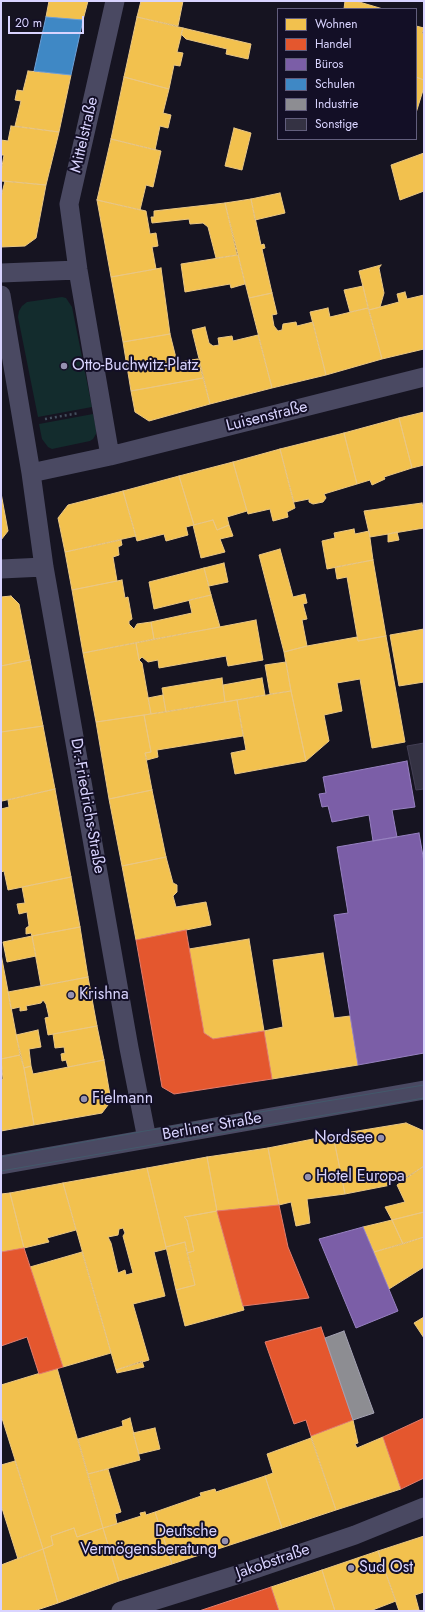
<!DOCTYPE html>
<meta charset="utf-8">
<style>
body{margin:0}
#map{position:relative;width:425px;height:1612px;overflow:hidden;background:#161421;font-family:Jost,sans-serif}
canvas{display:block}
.frame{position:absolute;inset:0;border:2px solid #d9d4ff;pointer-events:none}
.legend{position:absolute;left:277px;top:8px;width:140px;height:132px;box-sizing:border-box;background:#130f26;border:1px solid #625e7d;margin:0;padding:5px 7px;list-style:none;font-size:12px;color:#d9d4ff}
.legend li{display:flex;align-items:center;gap:8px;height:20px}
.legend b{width:20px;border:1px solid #625e7d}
.scale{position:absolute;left:8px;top:16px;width:76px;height:18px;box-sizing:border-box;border:2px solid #d9d4ff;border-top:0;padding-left:5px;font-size:12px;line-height:14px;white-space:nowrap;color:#d9d4ff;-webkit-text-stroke:3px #130f26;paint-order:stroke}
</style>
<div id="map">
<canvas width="425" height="1612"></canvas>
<div class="frame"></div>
<ul class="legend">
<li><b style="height:11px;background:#f2c14e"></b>Wohnen</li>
<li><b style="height:11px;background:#e4572e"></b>Handel</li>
<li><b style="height:11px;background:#7b5ea7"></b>Büros</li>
<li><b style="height:11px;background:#3f88c5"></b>Schulen</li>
<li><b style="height:11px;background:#8d8d92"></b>Industrie</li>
<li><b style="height:11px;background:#343243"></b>Sonstige</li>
</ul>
<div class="scale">20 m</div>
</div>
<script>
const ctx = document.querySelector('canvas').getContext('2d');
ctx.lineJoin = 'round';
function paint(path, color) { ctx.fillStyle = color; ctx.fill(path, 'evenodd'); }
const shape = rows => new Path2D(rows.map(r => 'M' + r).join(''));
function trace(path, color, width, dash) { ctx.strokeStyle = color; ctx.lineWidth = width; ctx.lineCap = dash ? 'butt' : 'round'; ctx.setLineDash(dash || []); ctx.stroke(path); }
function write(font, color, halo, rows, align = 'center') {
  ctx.font = font + ' Jost,sans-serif'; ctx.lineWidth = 4; ctx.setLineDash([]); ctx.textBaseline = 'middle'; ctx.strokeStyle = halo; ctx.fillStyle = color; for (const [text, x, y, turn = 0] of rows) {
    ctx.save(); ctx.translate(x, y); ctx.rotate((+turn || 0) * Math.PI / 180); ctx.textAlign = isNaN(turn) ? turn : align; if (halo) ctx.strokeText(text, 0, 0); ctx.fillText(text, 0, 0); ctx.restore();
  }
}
const green = shape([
 [62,297,66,298,72,307,92,407,38,417,18,317,19,311,22,306,27,302],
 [93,414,96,428,96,434,93,439,90,441,52,449,48,447,42,439,39,424]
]);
const homes = shape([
 [49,1,88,1,83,20,46,17,49,1],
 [141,1,183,1,178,26,137,17,141,1],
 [345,1,356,1,383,9,344,9,345,1],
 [137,17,183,28,177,52,183,53,180,66,174,65,169,89,124,77,137,17],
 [416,26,424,28,422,33,424,34,424,80,416,77,416,26],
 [183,28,251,44,248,59,226,54,227,49,186,39,181,34,183,28],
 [28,71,71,75,59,132,15,126,21,101,15,100,17,90,23,91,28,71],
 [124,77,169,89,163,113,171,115,168,128,160,126,155,150,111,139,124,77],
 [416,77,424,80,424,87,416,113,416,77],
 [11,126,59,132,46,185,1,181,1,172,4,155,1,155,1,140,8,141,11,126],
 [234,128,251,133,242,170,225,166,234,128],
 [111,139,161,151,153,187,146,185,140,210,97,200,111,139],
 [424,153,424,191,400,200,391,165,424,153],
 [5,181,46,185,36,238,25,246,1,247,1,197,5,181],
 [280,193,285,213,255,220,251,199,280,193],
 [251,199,261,245,264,244,265,248,262,249,272,293,249,298,225,203,251,199],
 [97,200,146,211,150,234,156,233,158,246,152,247,156,269,111,277,97,200],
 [225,203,237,255,216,258,208,227,203,223,190,224,189,219,152,223,151,217,154,217,154,211,225,203],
 [238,255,245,284,231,288,230,284,185,292,181,264,238,255],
 [381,265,379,268,384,293,380,307,369,310,359,271,381,265],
 [161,268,170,334,123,342,111,277,161,268],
 [363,286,368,308,350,312,344,290,363,286],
 [405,292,407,299,424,295,424,349,382,359,369,310,399,302,397,294,405,292],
 [272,293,277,314,272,315,274,326,278,331,282,330,283,324,296,322,297,326,313,322,326,375,272,388,249,298,272,293],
 [328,308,330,317,368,308,382,359,326,375,310,312,328,308],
 [205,327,209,343,213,346,219,345,218,338,232,336,233,341,258,335,272,388,210,404,192,330,205,327],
 [170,334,177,362,198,359,203,378,131,391,123,342,170,334],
 [203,378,210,404,149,421,135,412,131,391,203,378],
 [424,412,424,465,412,468,399,418,424,412],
 [399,418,412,468,384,477,385,479,372,485,370,480,357,484,344,433,399,418],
 [344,433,357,484,324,494,326,498,323,502,313,504,309,502,309,499,294,502,280,449,344,433],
 [280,449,295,508,287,512,288,517,273,521,270,509,248,514,233,462,280,449],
 [233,462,247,511,227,517,229,525,217,530,213,520,194,525,179,476,233,462],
 [179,476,194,525,186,527,188,535,166,541,164,534,137,541,123,491,179,476],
 [123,491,136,536,65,552,58,518,68,505,123,491],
 [1,493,8,531,1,540,1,493],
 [422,503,424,513,424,528,370,537,364,511,422,503],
 [213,520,217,530,229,525,233,536,220,539,225,552,201,558,193,525,213,520],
 [354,529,355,534,369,531,373,560,327,569,322,541,335,538,334,533,354,529],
 [397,532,399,540,388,542,388,534,397,532],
 [121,540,122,545,118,547,119,555,113,557,117,581,72,590,65,552,121,540],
 [280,549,293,597,305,594,307,603,303,604,307,619,302,620,307,646,284,652,259,555,280,549],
 [373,560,386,636,358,641,347,577,337,579,335,567,373,560],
 [224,563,228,582,209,586,204,568,224,563],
 [204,568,211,595,154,609,149,582,204,568],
 [122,580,125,598,128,597,132,619,129,621,129,624,134,629,137,624,151,622,154,639,83,653,72,590,122,580],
 [211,595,220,627,154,639,151,622,192,613,189,600,211,595],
 [11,596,19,604,30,660,1,666,1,597,11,596],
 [256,620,263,660,228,666,226,656,159,668,158,660,148,662,142,657,139,660,136,643,256,620],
 [424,629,424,682,399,686,390,635,424,629],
 [386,636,405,742,372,748,360,679,337,683,342,711,324,715,329,741,306,761,291,691,284,652,307,646,357,637,358,641,386,636],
 [136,643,139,660,142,663,151,714,96,722,83,653,136,643],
 [30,660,43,726,1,732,1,666,30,660],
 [286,662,291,691,270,694,265,665,286,662],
 [222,678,225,702,166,712,162,688,222,678],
 [262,678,265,695,225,702,223,685,262,678],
 [291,691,306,761,235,774,231,753,246,750,237,700,291,691],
 [163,695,166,712,151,714,148,698,163,695],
 [237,700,243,736,157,750,158,757,147,760,145,753,151,752,144,715,237,700],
 [144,715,151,752,145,753,152,790,109,799,96,722,144,715],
 [43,726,55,789,2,801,1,792,1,732,43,726],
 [55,789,71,877,8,890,4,871,1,872,1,809,9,807,8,800,55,789],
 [152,790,166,857,122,866,109,799,152,790],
 [166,857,173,883,177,885,177,892,173,896,176,907,206,902,211,925,136,940,122,866,166,857],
 [71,877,80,927,32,936,31,933,26,934,26,928,29,926,27,912,19,914,17,904,25,903,22,887,71,877],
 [80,927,88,977,41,986,32,936,80,927],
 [32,936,36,956,7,962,3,942,32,936],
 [249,939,264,1031,213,1039,204,1033,189,949,249,939],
 [323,953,334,1018,350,1016,358,1065,272,1079,264,1031,283,1027,273,960,323,953],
 [1,954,20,1055,1,1059,1,954],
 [88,977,97,1026,48,1035,45,1018,49,1017,46,1004,43,1000,41,1003,26,1006,27,1010,20,1011,20,1007,11,1009,8,992,88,977],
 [97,1026,104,1060,68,1067,66,1060,62,1061,61,1054,65,1053,64,1047,55,1048,53,1034,97,1026],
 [38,1030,41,1047,29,1049,31,1066,24,1068,16,1035,38,1030],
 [20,1055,24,1068,34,1125,1,1131,1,1080,3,1079,1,1059,20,1055],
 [104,1060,111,1101,102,1113,34,1125,24,1068,31,1066,33,1074,104,1060],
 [406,1123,424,1131,424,1166,399,1182,394,1180,390,1180,391,1185,345,1194,333,1135,406,1123],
 [333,1135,345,1194,307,1199,310,1223,296,1226,291,1202,279,1205,268,1148,333,1135],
 [268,1148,279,1205,217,1211,207,1157,268,1148],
 [207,1157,217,1211,184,1217,187,1220,194,1251,187,1253,185,1242,166,1247,147,1168,207,1157],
 [424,1166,424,1212,392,1220,385,1207,405,1202,397,1185,424,1166],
 [147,1168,166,1247,166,1249,154,1252,165,1296,133,1304,149,1360,116,1370,63,1183,147,1168],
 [123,1228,125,1233,123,1236,133,1273,126,1275,125,1270,118,1273,111,1243,108,1237,118,1235,119,1229,123,1228],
 [63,1183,76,1230,47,1238,49,1242,24,1248,10,1193,63,1183],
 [10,1193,24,1248,1,1252,1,1194,10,1193],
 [217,1211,244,1310,185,1326,176,1290,195,1285,187,1253,194,1251,187,1220,184,1217,217,1211],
 [424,1212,424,1237,403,1244,392,1220,424,1212],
 [392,1220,403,1244,374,1252,363,1227,392,1220],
 [424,1237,424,1267,389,1289,374,1252,424,1237],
 [185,1242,195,1285,176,1290,166,1247,185,1242],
 [82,1252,111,1353,63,1367,30,1267,82,1252],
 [424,1317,424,1338,414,1323,424,1317],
 [142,1361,144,1367,117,1373,116,1370,142,1361],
 [57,1368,103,1528,77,1537,74,1528,51,1536,53,1545,43,1549,1,1415,1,1385,57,1368],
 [130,1418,140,1460,88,1474,78,1439,123,1426,122,1421,130,1418],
 [353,1420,358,1443,355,1444,357,1448,383,1437,401,1489,336,1510,311,1436,353,1420],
 [155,1428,160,1449,139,1454,133,1433,155,1428],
 [311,1438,336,1510,282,1528,265,1476,273,1473,267,1454,311,1438],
 [15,1461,43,1549,18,1559,1,1505,1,1465,15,1461],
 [108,1469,121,1512,115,1514,117,1524,103,1528,88,1474,108,1469],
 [265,1476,282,1528,172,1564,155,1512,201,1496,200,1493,215,1489,216,1492,265,1476],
 [145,1512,146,1515,155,1512,172,1564,119,1581,103,1528,141,1516,140,1513,145,1512],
 [74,1528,77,1537,103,1528,119,1581,58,1603,43,1549,53,1545,51,1536,74,1528],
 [424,1536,424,1592,415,1595,419,1610,399,1611,378,1551,424,1536],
 [43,1549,58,1603,34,1611,1,1611,1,1565,43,1549],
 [378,1551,396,1601,370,1611,335,1611,322,1570,378,1551],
 [322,1570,335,1611,279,1611,271,1587,322,1570]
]);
const shops = shape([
 [186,930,204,1033,213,1039,264,1031,272,1079,174,1094,162,1087,136,940,186,930],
 [279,1205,288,1247,309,1298,243,1306,217,1211,279,1205],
 [24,1248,63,1367,39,1374,27,1337,1,1346,1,1252,24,1248],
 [321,1327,353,1420,311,1436,306,1420,294,1424,265,1342,321,1327],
 [424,1418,424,1478,401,1489,383,1437,424,1418],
 [271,1587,279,1611,199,1611,271,1587]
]);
const offices = shape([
 [407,761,415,807,392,810,397,837,373,841,369,815,332,822,328,806,322,807,319,794,326,793,323,777,407,761],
 [419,833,424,862,424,1053,358,1065,334,915,348,913,337,847,419,833],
 [363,1227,398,1311,356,1328,319,1239,363,1227]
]);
const schools = shape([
 [46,17,83,20,71,75,34,71,46,17]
]);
const industry = shape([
 [344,1331,374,1413,353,1420,325,1338,344,1331]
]);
const building = shape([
 [424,743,424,789,416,790,407,746,424,743]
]);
const path = shape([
 [45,419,79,413]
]);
const street = shape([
 [1,273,78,270],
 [1,295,31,473,44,567,129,1048,147,1139],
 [110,456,78,270,69,204,115,1],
 [31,473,110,456,424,377],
 [1,569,44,567],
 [1,1165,424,1090],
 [121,1611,246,1572,355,1535,424,1507]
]);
const tram = shape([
 [1,1157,145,1131,424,1085],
 [1,1171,424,1098]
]);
const markers = [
 [64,366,4,"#9591b1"],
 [71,995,4,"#9591b1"],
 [84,1099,4,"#9591b1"],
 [381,1138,4,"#9591b1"],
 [308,1177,4,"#9591b1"],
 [225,1541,4,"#9591b1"],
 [351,1568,4,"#9591b1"]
];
const streetNames = [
 ["Mittelstraße",85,135,-77],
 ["Luisenstraße",267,417,-14],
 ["Dr.-Friedrichs-Straße",87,806,80],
 ["Berliner Straße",212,1127,-10],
 ["Jakobstraße",273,1562,-19]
];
const poiNames = [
 ["Otto-Buchwitz-Platz",72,366],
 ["Krishna",79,995],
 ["Fielmann",92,1099],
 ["Nordsee",373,1138,"right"],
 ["Hotel Europa",316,1177],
 ["Deutsche",217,1532,"right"],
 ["Vermögensberatung",217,1550,"right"],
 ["Sud Ost",359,1568]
];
paint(green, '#132c2d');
paint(homes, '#f2c14e');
trace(homes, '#eac783', 1);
paint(shops, '#e4572e');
trace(shops, '#e17c6d', 1);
paint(offices, '#7b5ea7');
trace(offices, '#9781c1', 1);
paint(schools, '#3f88c5');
trace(schools, '#6d9fd6', 1);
paint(industry, '#8d8d92');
trace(industry, '#a4a2b3', 1);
paint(building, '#343243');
trace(building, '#433f54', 1);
trace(path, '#44505f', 2.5, [2, 3]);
trace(street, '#4a4962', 19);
trace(tram, '#43596b', 1);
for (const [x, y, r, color] of markers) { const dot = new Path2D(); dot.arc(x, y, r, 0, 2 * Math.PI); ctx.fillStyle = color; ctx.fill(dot); trace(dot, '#130f26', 1.5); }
write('16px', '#d9d4ff', '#130f26', streetNames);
write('16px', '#d9d4ff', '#130f26', poiNames, 'left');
</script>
